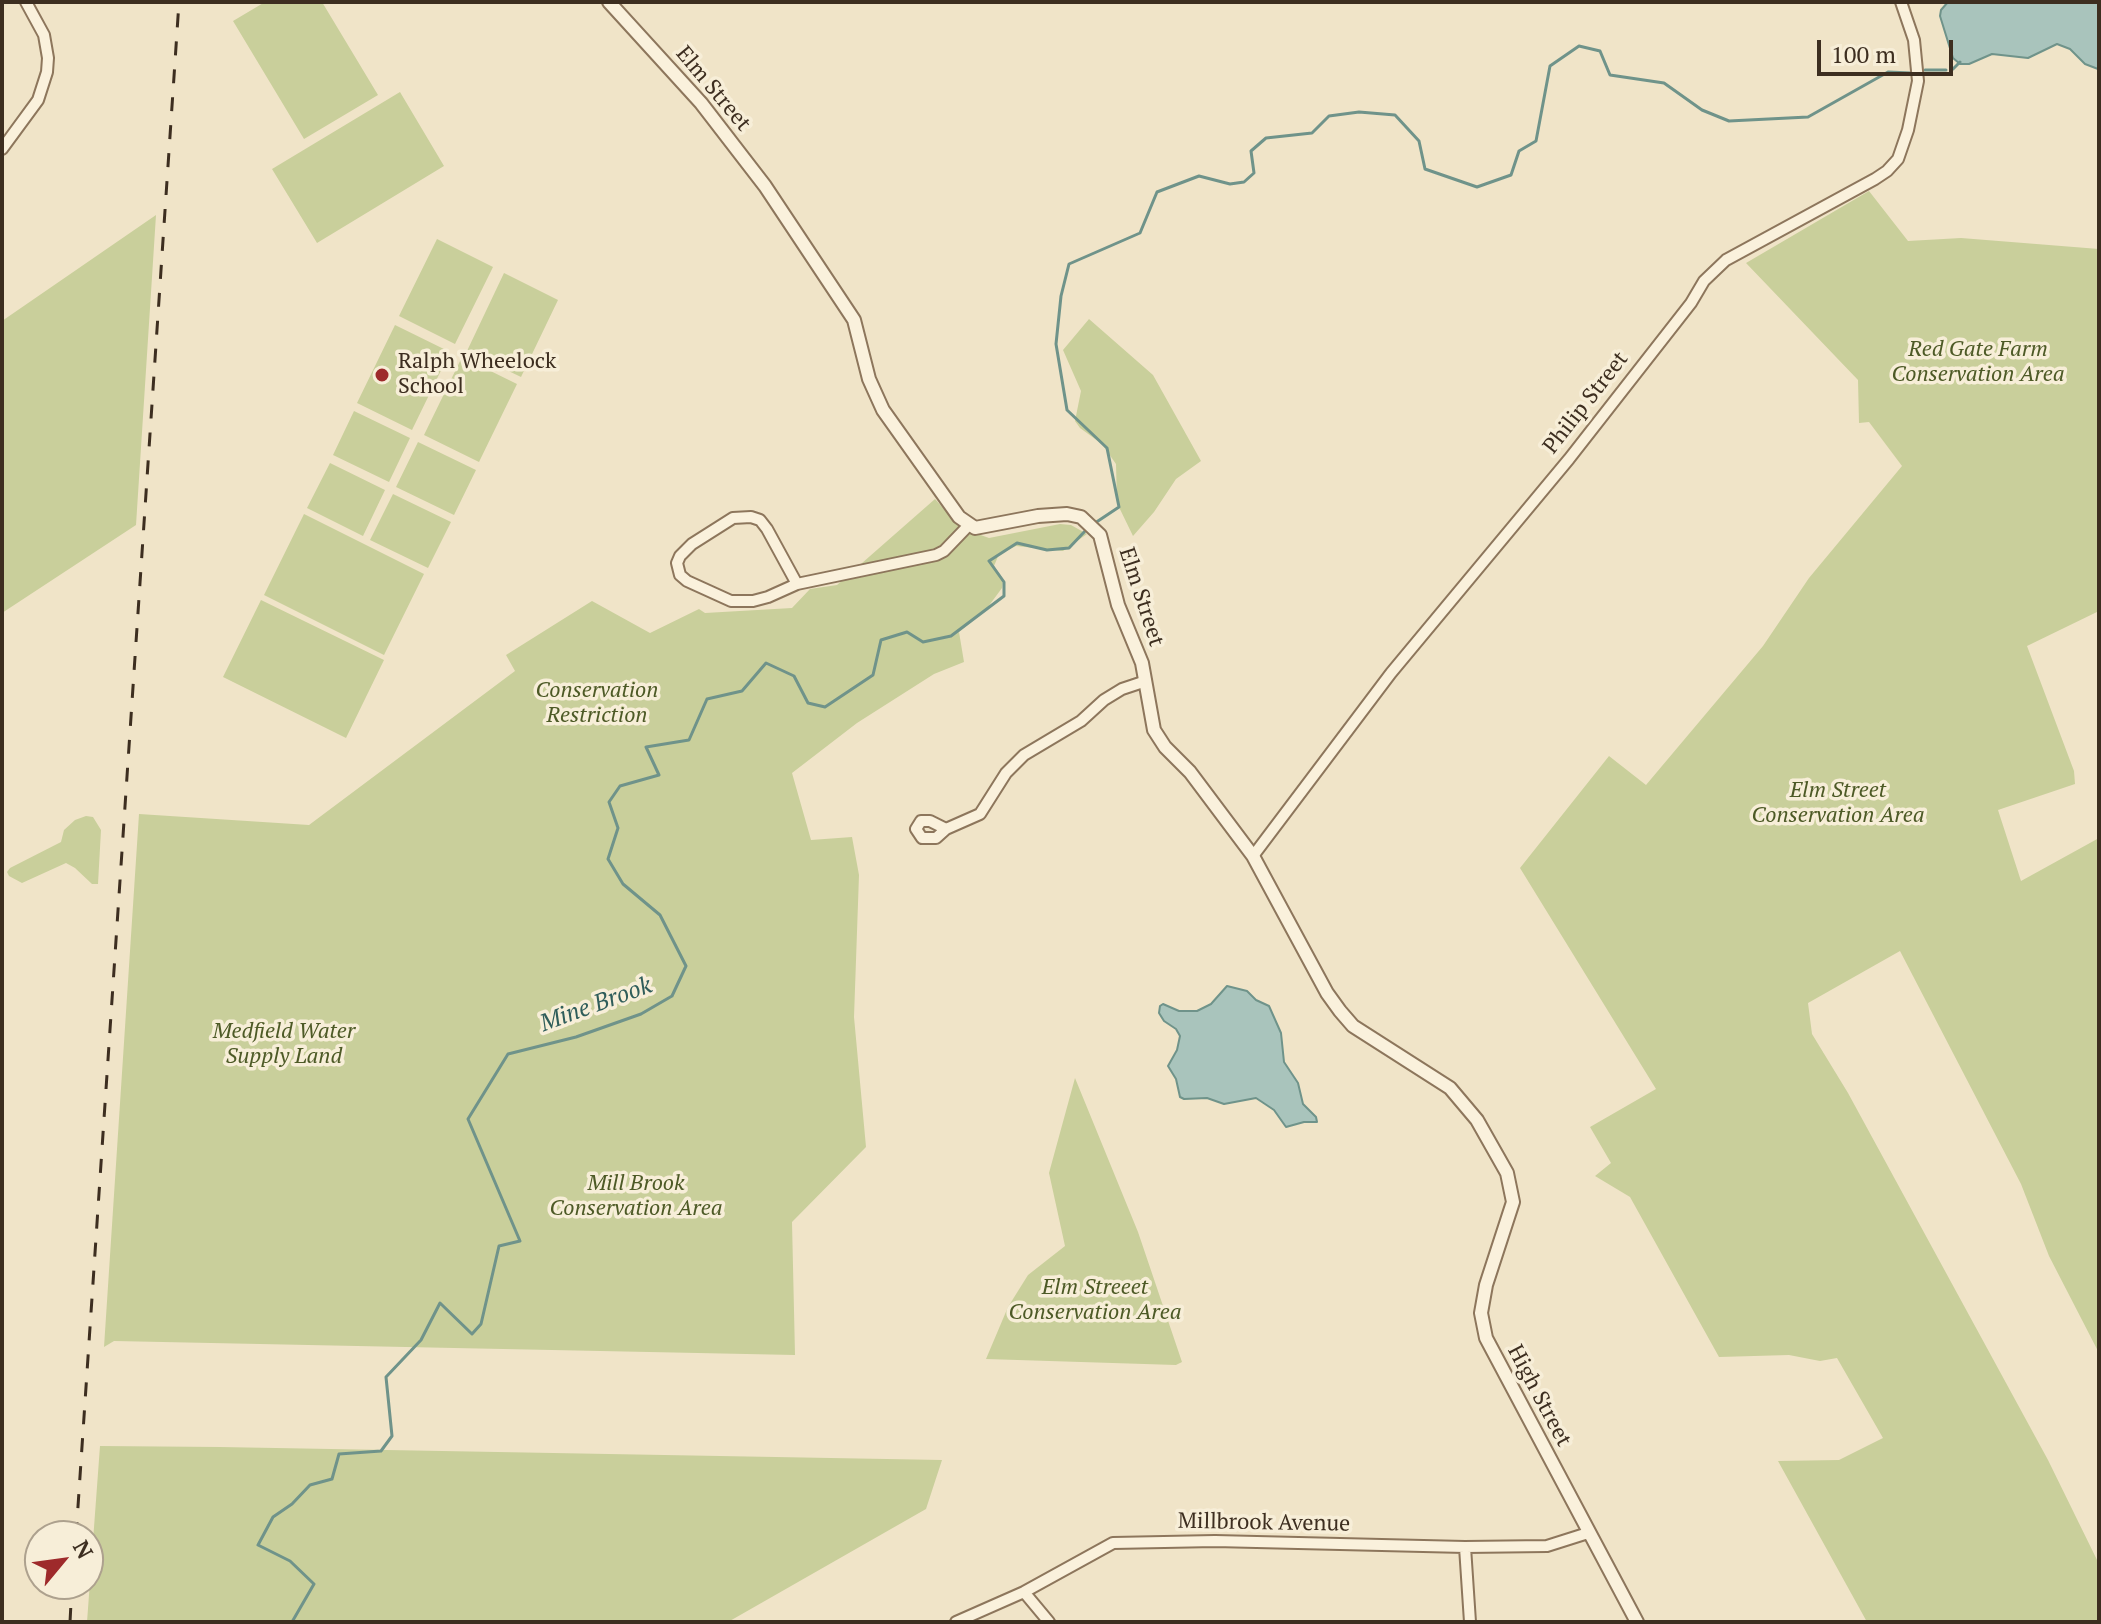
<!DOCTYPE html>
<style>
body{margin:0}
#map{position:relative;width:2101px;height:1624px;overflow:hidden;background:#f0e4c8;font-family:"PT Serif",serif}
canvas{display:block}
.frame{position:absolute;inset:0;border:4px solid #3d2e20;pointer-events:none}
.north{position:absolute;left:24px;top:1520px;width:80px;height:80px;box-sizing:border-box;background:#f7eed8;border:2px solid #ada18e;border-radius:50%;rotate:61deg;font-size:22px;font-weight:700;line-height:32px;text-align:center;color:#3d2e20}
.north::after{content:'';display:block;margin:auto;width:28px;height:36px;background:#9e2a2b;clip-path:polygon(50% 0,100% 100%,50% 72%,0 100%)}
.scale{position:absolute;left:1817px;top:40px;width:136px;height:36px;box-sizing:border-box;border:4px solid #3d2e20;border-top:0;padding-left:10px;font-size:24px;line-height:28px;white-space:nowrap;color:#3d2e20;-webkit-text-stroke:6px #f7eed8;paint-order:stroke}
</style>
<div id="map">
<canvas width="2101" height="1624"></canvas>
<div class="frame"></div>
<div class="north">N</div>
<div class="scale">100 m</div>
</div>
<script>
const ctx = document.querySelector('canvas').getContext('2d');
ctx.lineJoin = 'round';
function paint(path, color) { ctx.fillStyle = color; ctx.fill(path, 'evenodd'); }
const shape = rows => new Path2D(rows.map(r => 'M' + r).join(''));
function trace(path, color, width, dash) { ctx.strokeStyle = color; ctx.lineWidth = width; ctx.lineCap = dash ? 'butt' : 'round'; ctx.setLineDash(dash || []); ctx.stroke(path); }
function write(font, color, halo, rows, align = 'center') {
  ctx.font = font + ' "PT Serif",serif'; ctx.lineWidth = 7; ctx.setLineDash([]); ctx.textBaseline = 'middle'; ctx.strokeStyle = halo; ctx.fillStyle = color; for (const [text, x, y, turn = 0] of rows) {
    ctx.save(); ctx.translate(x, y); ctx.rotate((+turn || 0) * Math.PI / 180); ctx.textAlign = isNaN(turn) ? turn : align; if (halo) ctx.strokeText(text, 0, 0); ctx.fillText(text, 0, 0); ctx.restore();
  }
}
const green = shape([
 [265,2,322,2,378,95,304,139,233,21],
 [400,92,444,166,317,243,272,169],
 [1869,191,1908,241,1961,238,2099,249,2099,611,2027,646,2074,771,2075,784,1998,810,2021,881,2099,838,2099,1353,2049,1256,2021,1184,1900,951,1808,1003,1812,1034,1848,1093,2048,1460,2099,1564,2099,1622,1867,1622,1778,1461,1839,1460,1883,1438,1837,1358,1820,1361,1789,1355,1719,1357,1630,1197,1595,1176,1611,1163,1590,1127,1656,1089,1520,868,1609,756,1646,785,1763,646,1809,578,1902,466,1869,422,1859,423,1858,380,1746,263],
 [156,215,136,525,2,613,2,321],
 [437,239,493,267,455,344,399,316],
 [504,273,558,300,521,377,467,351],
 [1089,319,1153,375,1201,461,1176,479,1154,512,1133,536,1117,503,1116,464,1102,444,1080,428,1075,421,1081,391,1063,350],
 [395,325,450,352,412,430,357,403],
 [462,357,517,384,479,462,424,435],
 [354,411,410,438,389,482,333,455],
 [418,442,476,470,454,515,396,487],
 [330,463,385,490,363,536,307,508],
 [393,494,451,522,428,568,370,540],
 [935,499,961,528,989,538,1060,524,1071,525,1087,534,1063,551,1016,546,999,554,994,566,1003,579,1002,588,985,611,959,632,964,662,934,674,857,723,792,773,811,840,852,837,859,875,854,1017,866,1147,792,1222,795,1355,114,1341,104,1347,139,814,309,825,515,671,506,655,592,601,650,633,699,609,705,613,792,608,810,589,837,585],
 [304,514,424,574,384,655,264,595],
 [261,600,384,660,346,738,223,677],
 [86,816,93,817,101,830,98,884,92,884,75,868,66,863,22,883,9,876,7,872,10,868,61,842,64,830,75,820],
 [1075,1078,1138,1232,1182,1362,1176,1365,986,1359,1008,1307,1028,1275,1065,1246,1049,1173],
 [100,1446,220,1447,942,1460,926,1509,728,1622,87,1622]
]);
const water = shape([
 [1948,2,2099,2,2099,76,2098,69,2085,64,2070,49,2057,44,2028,58,1992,54,1969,64,1960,64,1953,58,1940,16,1941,10,1948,2],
 [1227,986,1247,991,1256,1000,1269,1006,1281,1033,1284,1062,1298,1083,1303,1104,1316,1117,1317,1122,1304,1122,1286,1127,1274,1110,1256,1098,1224,1104,1207,1098,1184,1099,1180,1097,1176,1079,1168,1066,1177,1050,1180,1036,1176,1029,1164,1021,1159,1013,1160,1006,1163,1004,1179,1011,1197,1011,1211,1004,1227,986]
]);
const stream = shape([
 [1953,69,1960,62],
 [1925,70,1946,70],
 [1095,523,1119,507,1107,448,1067,410,1056,344,1061,296,1069,264,1140,233,1157,192,1199,176,1230,184,1244,182,1254,173,1251,151,1266,138,1312,133,1329,116,1359,112,1395,115,1419,141,1425,169,1477,187,1511,175,1519,151,1536,141,1550,66,1579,46,1600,51,1610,75,1664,83,1702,110,1729,121,1808,117,1888,72,1911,73],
 [292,1622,314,1584,290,1561,258,1545,273,1517,292,1504,310,1485,332,1479,339,1454,381,1451,392,1436,386,1377,421,1340,440,1303,472,1334,481,1324,499,1246,520,1241,468,1119,508,1054,576,1037,641,1014,672,996,686,966,660,915,623,884,608,859,618,828,609,802,620,786,659,775,646,747,689,740,707,699,742,691,766,663,794,676,808,703,825,707,873,675,881,640,907,632,923,642,951,636,1004,596,1004,582,989,561,1017,543,1047,550,1069,548,1086,530]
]);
const minor = shape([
 [2,149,38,100,47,72,48,58,44,35,26,2],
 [797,584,767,529,760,520,751,517,733,518,692,544,680,556,677,563,680,575,687,581,731,601,753,601,768,597,797,584,936,555,944,551,969,525],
 [946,829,930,821,921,821,916,829,922,838,936,838,946,829,980,814,1006,773,1024,755,1081,721,1104,700,1122,689,1146,681],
 [1253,856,1391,673,1569,459,1691,303,1704,281,1726,260,1875,179,1887,171,1898,159,1908,130,1918,81,1914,40,1901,2],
 [1465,1547,1470,1622],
 [1024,1592,1049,1622],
 [956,1622,1024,1592,1113,1543,1215,1541,1465,1547,1547,1546,1588,1533]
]);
const tertiary = shape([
 [609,2,701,103,765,186,854,320,869,379,883,410,959,517,975,528,1038,516,1067,514,1081,517,1100,535,1118,605,1142,663,1154,730,1165,747,1190,772,1253,856,1327,993,1340,1011,1353,1026,1450,1088,1477,1120,1507,1173,1513,1202,1486,1285,1481,1313,1486,1338,1637,1622]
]);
const rail = shape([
 [76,1536,179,2],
 [70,1622,72,1584]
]);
const markers = [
 [382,375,8,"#9e2a2b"]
];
const streetNames = [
 ["Elm Street",713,89,50],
 ["Philip Street",1586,403,-52],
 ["Elm Street",1141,597,72],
 ["High Street",1539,1396,62],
 ["Millbrook Avenue",1264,1523,1]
];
const parkNames = [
 ["Red Gate Farm",1978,350],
 ["Conservation Area",1978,375],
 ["Conservation",597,691],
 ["Restriction",597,716],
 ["Elm Street",1838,791],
 ["Conservation Area",1838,816],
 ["Medfield Water",284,1032],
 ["Supply Land",284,1057],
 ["Mill Brook",636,1184],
 ["Conservation Area",636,1209],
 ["Elm Streeet",1095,1288],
 ["Conservation Area",1095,1313]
];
const poiNames = [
 ["Ralph Wheelock",398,362],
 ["School",398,387]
];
const waterNames = [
 ["Mine Brook",596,1005,-20]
];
paint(green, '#c9cf9b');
paint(water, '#a9c4bc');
trace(water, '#6f938a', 2);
trace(stream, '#6f938a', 3);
trace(minor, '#8d765c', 14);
trace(tertiary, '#8d765c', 16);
trace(minor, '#faf1dc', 10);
trace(tertiary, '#faf1dc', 12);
trace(rail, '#3d2e20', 3, [14, 14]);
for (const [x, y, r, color] of markers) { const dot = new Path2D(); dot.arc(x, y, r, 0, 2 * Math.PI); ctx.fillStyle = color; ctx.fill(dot); trace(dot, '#f7eed8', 3); }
write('22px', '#3d2e20', '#f7eed8', streetNames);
write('italic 22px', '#4d5a26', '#f7eed8', parkNames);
write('22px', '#3d2e20', '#f7eed8', poiNames, 'left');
write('italic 24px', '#2f5d5a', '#f7eed8', waterNames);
</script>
